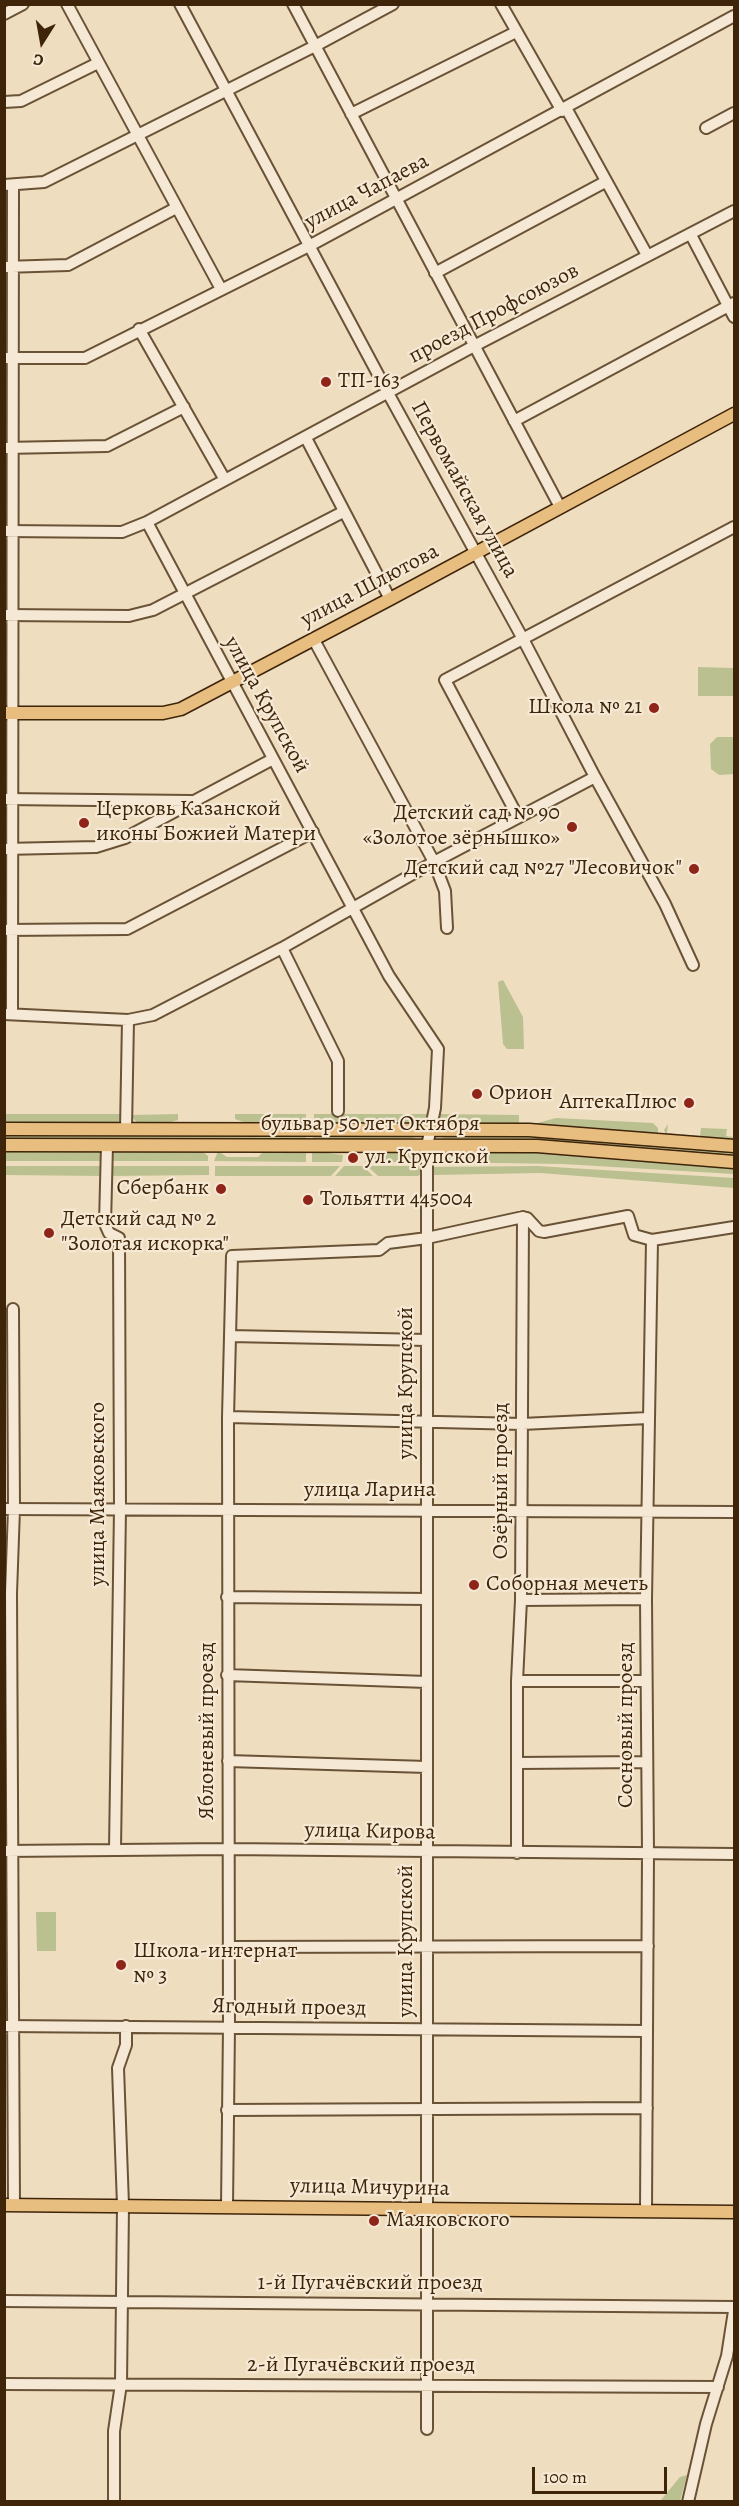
<!DOCTYPE html>
<meta charset="utf-8">
<style>
body{margin:0}
#map{position:relative;width:739px;height:2506px;overflow:hidden;background:#efddbf;font-family:Alegreya,serif}
canvas{display:block}
.frame{position:absolute;inset:0;border:6px solid #3e2409;pointer-events:none}
.north{position:absolute;left:12px;top:12px;width:60px;height:60px;-webkit-text-stroke:4px #f5e9d5;paint-order:stroke;rotate:191deg;font-size:16px;font-weight:700;line-height:24px;text-align:center;color:#3e2409}
.north::after{content:'';display:block;margin:auto;width:21px;height:27px;background:#3e2409;clip-path:polygon(50% 0,100% 100%,50% 72%,0 100%)}
.scale{position:absolute;left:532px;top:2467px;width:135px;height:27px;box-sizing:border-box;border:3px solid #3e2409;border-top:0;padding-left:8px;font-size:18px;line-height:21px;white-space:nowrap;color:#3e2409;-webkit-text-stroke:4px #f5e9d5;paint-order:stroke}
</style>
<div id="map">
<canvas width="739" height="2506"></canvas>
<div class="frame"></div>
<div class="north">С</div>
<div class="scale">100 m</div>
</div>
<script>
const ctx = document.querySelector('canvas').getContext('2d');
ctx.lineJoin = 'round';
function paint(path, color) { ctx.fillStyle = color; ctx.fill(path, 'evenodd'); }
const shape = rows => new Path2D(rows.map(r => 'M' + r).join(''));
function trace(path, color, width, dash) { ctx.strokeStyle = color; ctx.lineWidth = width; ctx.lineCap = dash ? 'butt' : 'round'; ctx.setLineDash(dash || []); ctx.stroke(path); }
function write(font, color, halo, rows, align = 'center') {
  ctx.font = font + ' Alegreya,serif'; ctx.lineWidth = 4.5; ctx.setLineDash([]); ctx.textBaseline = 'middle'; ctx.strokeStyle = halo; ctx.fillStyle = color; for (const [text, x, y, turn = 0] of rows) {
    ctx.save(); ctx.translate(x, y); ctx.rotate((+turn || 0) * Math.PI / 180); ctx.textAlign = isNaN(turn) ? turn : align; if (halo) ctx.strokeText(text, 0, 0); ctx.fillText(text, 0, 0); ctx.restore();
  }
}
const green = shape([
 [698,667,734,668,734,696,698,696],
 [717,737,734,737,734,774,719,775,711,769,710,744],
 [503,980,523,1017,524,1049,507,1049,503,1044,498,982],
 [5,1114,123,1114,117,1124,5,1125],
 [178,1114,178,1120,160,1125,138,1124,132,1117,132,1115],
 [235,1114,306,1114,306,1125,252,1125,235,1119],
 [314,1114,430,1114,428,1121,422,1125,314,1125],
 [439,1114,519,1115,519,1125,443,1125,440,1121],
 [556,1118,653,1123,658,1128,658,1132,655,1135,534,1124],
 [668,1124,667,1133,700,1136,701,1128,727,1129,726,1136,734,1137,734,1141,666,1135,664,1130],
 [5,1134,306,1134,306,1141,5,1141],
 [313,1134,411,1135,415,1139,414,1141,313,1141],
 [443,1136,533,1136,734,1150,734,1156,442,1140],
 [5,1150,103,1150,103,1161,5,1161],
 [119,1150,202,1151,208,1156,208,1161,110,1161,113,1154],
 [218,1151,227,1157,258,1157,264,1151,306,1151,306,1162,214,1161],
 [312,1151,343,1155,342,1162,312,1162],
 [395,1151,420,1152,424,1162,365,1162,370,1155],
 [439,1151,557,1153,734,1166,734,1174,562,1164,432,1162,434,1155],
 [5,1166,102,1166,102,1176,5,1175],
 [109,1166,209,1166,209,1175,109,1176],
 [215,1166,340,1166,331,1176,215,1176],
 [344,1166,363,1166,373,1176,335,1176],
 [367,1166,424,1166,422,1173,418,1176,378,1176],
 [537,1166,734,1178,734,1188,540,1173,434,1175,433,1167],
 [36,1912,56,1912,56,1951,37,1951],
 [687,2475,680,2501,660,2501,680,2477]
]);
const minor = shape([
 [67,4,221,289],
 [180,4,388,393,523,639,595,777,665,904,693,965],
 [293,4,560,507],
 [501,4,562,111],
 [4,14,23,4],
 [4,102,21,101,98,63],
 [566,108,647,255],
 [351,114,516,32],
 [706,128,734,113],
 [4,185,44,182,315,46,393,4],
 [691,235,734,317],
 [4,267,68,265,176,208],
 [435,273,605,182],
 [139,329,225,480],
 [4,358,85,358,309,246,734,16],
 [514,421,734,303],
 [306,438,390,599],
 [4,448,107,446,184,407],
 [147,522,389,976,438,1049,435,1108,427,1146,427,2429],
 [4,531,122,532,147,522,474,346,734,211],
 [4,615,129,616,153,610,343,512],
 [314,640,434,862,445,891,447,928],
 [4,799,191,801],
 [518,817,445,680,734,527],
 [4,849,96,847,125,838,273,759],
 [4,930,127,929,313,832],
 [282,948,338,1061,338,1111],
 [4,1014,128,1020,153,1015,282,948,434,862,595,777],
 [12,1014,13,185],
 [126,1129,128,1020],
 [107,1145,105,1224,109,1233,119,1238,120,1509,115,1849],
 [13,1309,14,1509,11,1593,14,2205],
 [230,1336,427,1340],
 [228,1417,522,1424,648,1418],
 [4,1509,734,1512],
 [227,1597,427,1599],
 [521,1600,646,1599],
 [227,1675,427,1682],
 [517,1681,646,1681],
 [228,1761,427,1767],
 [517,1763,647,1762],
 [4,1851,228,1849,734,1854],
 [517,1853,517,1681,521,1600,523,1217],
 [228,1947,648,1946],
 [4,2026,646,2031],
 [227,2110,647,2108],
 [227,2207,229,2026,228,1417,232,1256,379,1250,388,1243,427,1238,523,1217,527,1218,539,1231,544,1232,628,1216,634,1235,652,1240,734,1227],
 [646,2211,648,1853,646,1599,652,1240],
 [4,2301,734,2307],
 [4,2384,718,2387],
 [114,2502,114,2431,121,2384,123,2205,118,2068,126,2045,126,2026],
 [688,2502,706,2424,727,2356,734,2311]
]);
const major = shape([
 [4,713,163,713,181,709,390,599,734,414],
 [4,1129,529,1130,734,1146],
 [4,1145,537,1146,734,1162],
 [4,2205,734,2212]
]);
const markers = [
 [326,382,6,"#8f2418"],
 [654,708,6,"#8f2418"],
 [84,823,6,"#8f2418"],
 [572,827,6,"#8f2418"],
 [694,869,6,"#8f2418"],
 [477,1094,6,"#8f2418"],
 [689,1103,6,"#8f2418"],
 [353,1158,6,"#8f2418"],
 [221,1189,6,"#8f2418"],
 [308,1200,6,"#8f2418"],
 [49,1233,6,"#8f2418"],
 [474,1585,6,"#8f2418"],
 [121,1965,6,"#8f2418"],
 [374,2221,6,"#8f2418"]
];
const streetNames = [
 ["улица Чапаева",367,192,-28],
 ["проезд Профсоюзов",494,314,-28],
 ["Первомайская улица",464,490,61],
 ["улица Шлютова",370,586,-28],
 ["улица Крупской",266,705,61],
 ["бульвар 50 лет Октября",370,1125],
 ["улица Крупской",407,1383,-90],
 ["Озёрный проезд",502,1481,-90],
 ["улица Ларина",370,1491],
 ["улица Маяковского",99,1494,-90],
 ["Сосновый проезд",627,1725,-90],
 ["Яблоневый проезд",208,1731,-90],
 ["улица Кирова",370,1832,1],
 ["улица Крупской",407,1941,-90],
 ["Ягодный проезд",289,2008,1],
 ["улица Мичурина",370,2188,1],
 ["1-й Пугачёвский проезд",370,2284],
 ["2-й Пугачёвский проезд",361,2366]
];
const poiNames = [
 ["ТП-163",338,382],
 ["Школа № 21",642,708,"right"],
 ["Церковь Казанской",96,810],
 ["иконы Божией Матери",96,835],
 ["Детский сад № 90",560,814,"right"],
 ["«Золотое зёрнышко»",560,839,"right"],
 ["Детский сад №27 \"Лесовичок\"",682,869,"right"],
 ["Орион",489,1094],
 ["АптекаПлюс",677,1103,"right"],
 ["ул. Крупской",365,1158],
 ["Сбербанк",209,1189,"right"],
 ["Тольятти 445004",320,1200],
 ["Детский сад № 2",61,1220],
 ["\"Золотая искорка\"",61,1245],
 ["Cоборная мечеть",486,1585],
 ["Школа-интернат",133,1952],
 ["№ 3",133,1977],
 ["Маяковского",386,2221]
];
paint(green, '#bbc090');
trace(minor, '#6a5236', 14);
trace(major, '#3e2409', 15);
trace(minor, '#f5e9d5', 10);
trace(major, '#e8be80', 12);
for (const [x, y, r, color] of markers) { const dot = new Path2D(); dot.arc(x, y, r, 0, 2 * Math.PI); ctx.fillStyle = color; ctx.fill(dot); trace(dot, '#f5e9d5', 2); }
write('22px', '#3e2409', '#f5e9d5', streetNames);
write('22px', '#3e2409', '#f5e9d5', poiNames, 'left');
</script>
